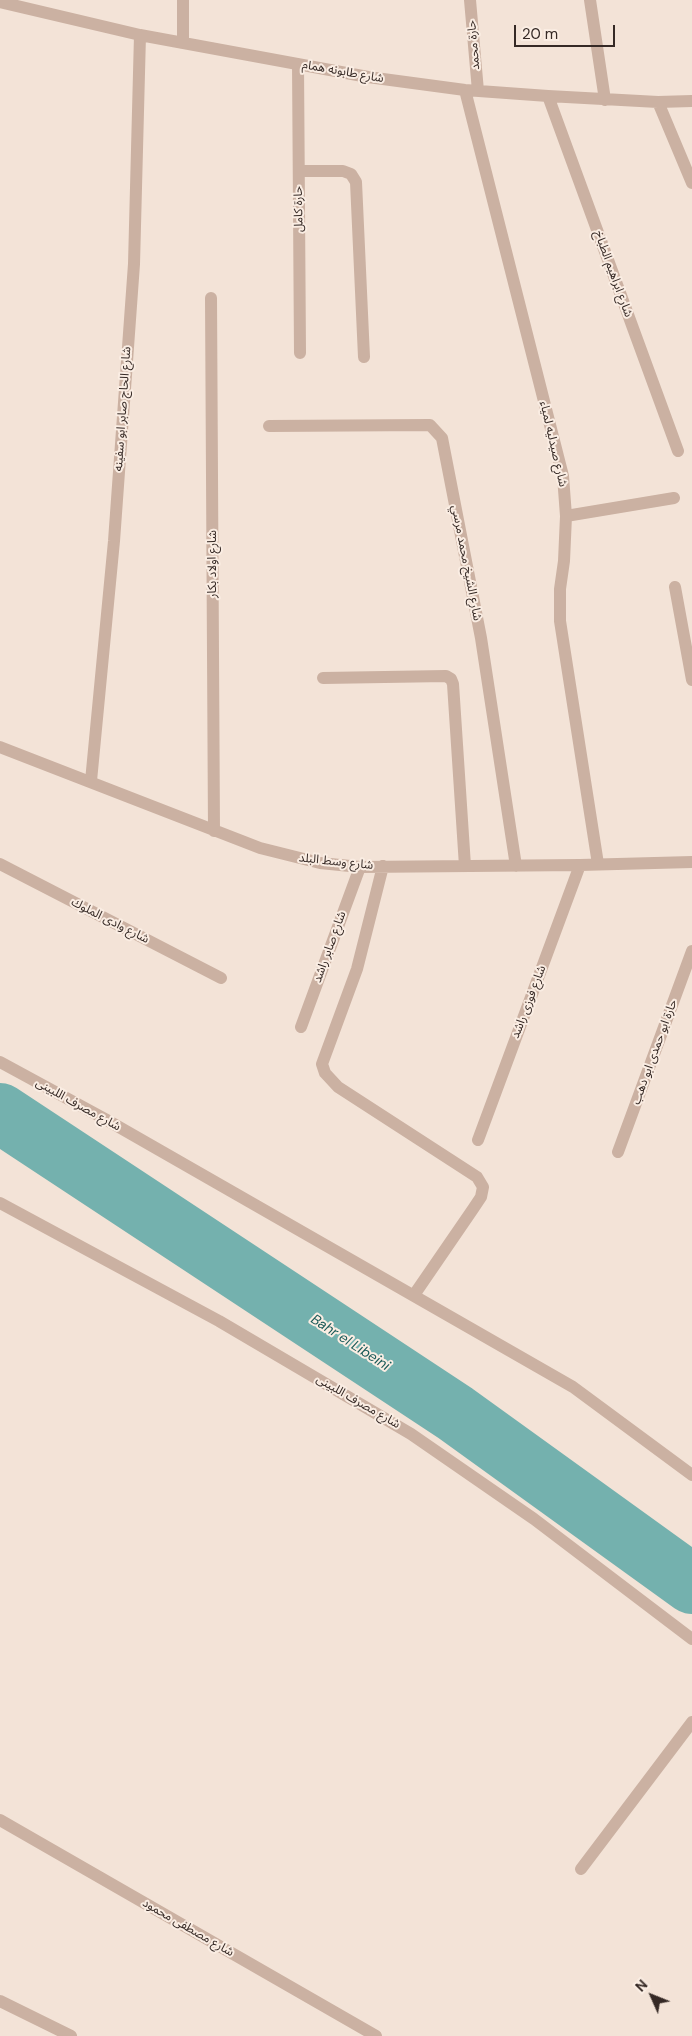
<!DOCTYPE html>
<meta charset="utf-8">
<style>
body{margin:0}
#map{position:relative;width:692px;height:2036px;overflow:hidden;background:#f3e3d7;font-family:"DM Sans",sans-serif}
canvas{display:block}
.north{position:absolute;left:627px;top:1971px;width:50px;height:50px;-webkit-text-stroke:4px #faede3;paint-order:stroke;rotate:314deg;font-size:14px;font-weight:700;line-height:20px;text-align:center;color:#352925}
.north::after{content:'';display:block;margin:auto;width:18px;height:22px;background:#352925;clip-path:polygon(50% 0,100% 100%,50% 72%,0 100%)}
.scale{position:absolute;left:514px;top:25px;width:101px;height:22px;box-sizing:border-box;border:2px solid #352925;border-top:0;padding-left:6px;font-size:15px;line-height:18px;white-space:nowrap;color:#352925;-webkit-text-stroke:4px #faede3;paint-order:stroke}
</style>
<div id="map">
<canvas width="692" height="2036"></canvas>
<div class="north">N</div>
<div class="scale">20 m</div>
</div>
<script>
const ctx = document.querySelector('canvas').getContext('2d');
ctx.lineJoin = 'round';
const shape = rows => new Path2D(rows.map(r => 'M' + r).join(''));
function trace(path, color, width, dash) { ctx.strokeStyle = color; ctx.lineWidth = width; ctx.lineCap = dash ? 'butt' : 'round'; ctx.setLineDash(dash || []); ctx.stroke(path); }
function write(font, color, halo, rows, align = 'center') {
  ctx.font = font + ' "DM Sans","Noto Sans Arabic",sans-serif'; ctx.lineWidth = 4; ctx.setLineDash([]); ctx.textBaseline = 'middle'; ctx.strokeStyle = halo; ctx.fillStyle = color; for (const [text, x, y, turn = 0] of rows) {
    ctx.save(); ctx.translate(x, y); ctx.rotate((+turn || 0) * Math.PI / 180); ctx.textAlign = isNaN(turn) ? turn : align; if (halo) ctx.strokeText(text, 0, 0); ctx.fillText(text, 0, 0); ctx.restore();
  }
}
const river = shape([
 [0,1113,455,1413,692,1584]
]);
const minor = shape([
 [470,0,478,91],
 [590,0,605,100],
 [0,2,140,35,368,77,465,90,548,96,658,102,692,101],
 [183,43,183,0],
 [298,64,300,353],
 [465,90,563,476,566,516,564,561,560,589,560,621,598,864],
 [548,96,678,451],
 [658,102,692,183],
 [299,171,343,171,351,174,356,182,364,357],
 [211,298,214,831],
 [269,426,430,425,442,438,481,638,516,866],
 [566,516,674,498],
 [675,587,692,680],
 [323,678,446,676,451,679,453,684,465,866],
 [0,747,260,848,320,863,360,867,580,865,692,862],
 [91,781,114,541,134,264,140,35],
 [0,864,221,978],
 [383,866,357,969,322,1064,325,1073,338,1087,477,1177,483,1187,481,1197,473,1209,414,1295],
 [301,1027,360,867],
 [0,1062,105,1119,573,1387,692,1475],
 [478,1140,580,865],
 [618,1152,692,951],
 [0,1203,219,1321,411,1434,534,1519,692,1639],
 [0,1820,376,2036],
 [581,1869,692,1722],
 [0,2001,71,2036]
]);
const streetNames = [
 ["حارة محمد",474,45,-95],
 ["شارع طابونه همام",343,72,10],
 ["حارة كامل",299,209,-91],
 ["شارع ابراهيم الطباخ",613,274,70],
 ["شارع الحاج صابر ابو سفينه",123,409,-86],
 ["شارع صيدليه لمياء",553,444,77],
 ["شارع الشيخ محمد مرسي",466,563,79],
 ["شارع اولاد بكار",213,564,-90],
 ["شارع وسط البلد",336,862,6],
 ["شارع وادى الملوك",110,921,27],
 ["شارع صابر راشد",330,947,-70],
 ["شارع فوزى راشد",529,1002,-69],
 ["حارة ابو حمدى ابو دهب",655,1052,-70],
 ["شارع مصرف اللبينى",78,1105,29],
 ["شارع مصرف اللبينى",358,1402,30],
 ["شارع مصطفى محمود",188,1928,30]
];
const waterNames = [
 ["Bahr el Libeini",350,1343,33]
];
trace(river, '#74b1ae', 60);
trace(minor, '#cbb1a2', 12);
write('12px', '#352925', '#faede3', streetNames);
write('italic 14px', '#185957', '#faede3', waterNames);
</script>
